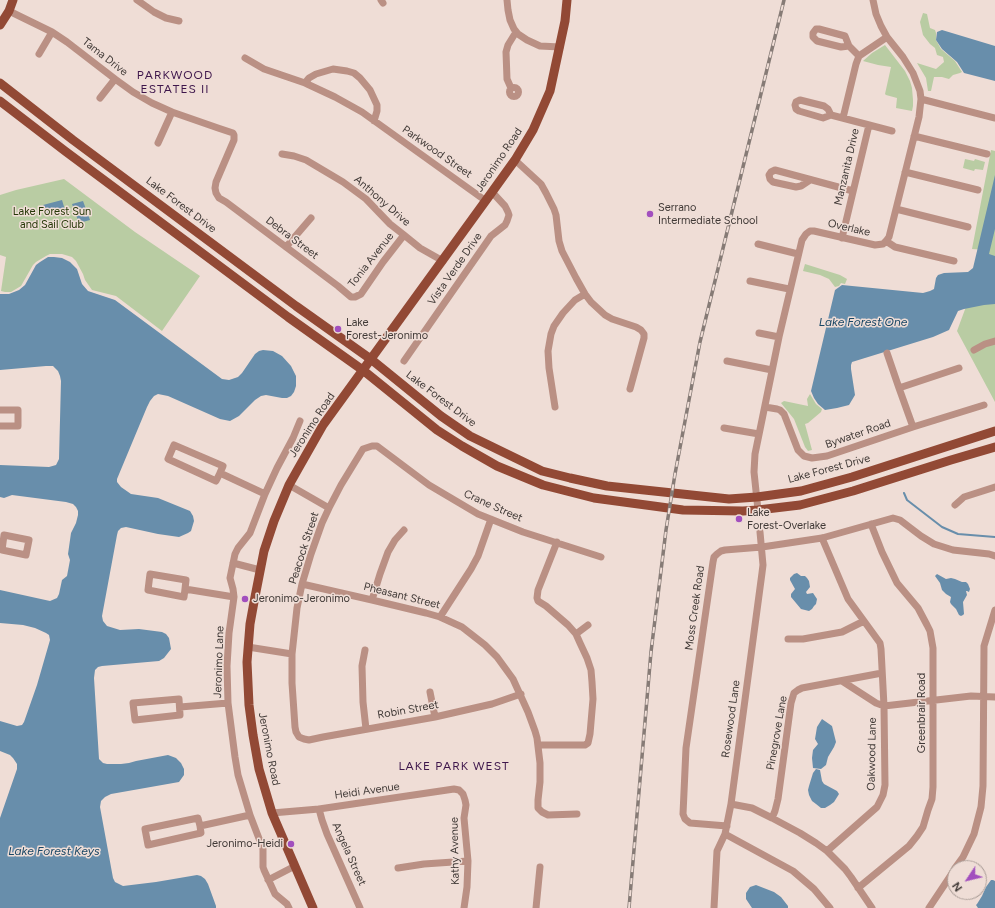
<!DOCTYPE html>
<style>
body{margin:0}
#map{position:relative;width:995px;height:908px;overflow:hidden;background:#efddd6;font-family:Figtree,sans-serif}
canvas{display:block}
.north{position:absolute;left:947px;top:860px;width:40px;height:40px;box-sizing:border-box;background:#efddd6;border:1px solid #a99c96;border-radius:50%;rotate:235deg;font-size:11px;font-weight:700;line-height:16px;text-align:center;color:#413a37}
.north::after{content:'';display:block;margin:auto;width:14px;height:18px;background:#a24fbe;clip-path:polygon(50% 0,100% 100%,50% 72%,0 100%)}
</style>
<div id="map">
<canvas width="995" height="908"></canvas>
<div class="north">N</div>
</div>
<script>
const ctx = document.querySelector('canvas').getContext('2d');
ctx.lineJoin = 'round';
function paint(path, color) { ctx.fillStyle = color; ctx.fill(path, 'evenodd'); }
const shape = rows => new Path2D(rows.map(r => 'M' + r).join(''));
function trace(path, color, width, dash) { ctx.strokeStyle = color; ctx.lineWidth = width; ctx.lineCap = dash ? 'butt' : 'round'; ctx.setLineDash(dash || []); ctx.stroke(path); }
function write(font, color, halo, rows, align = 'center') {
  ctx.font = font + ' Figtree,sans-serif'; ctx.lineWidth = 3; ctx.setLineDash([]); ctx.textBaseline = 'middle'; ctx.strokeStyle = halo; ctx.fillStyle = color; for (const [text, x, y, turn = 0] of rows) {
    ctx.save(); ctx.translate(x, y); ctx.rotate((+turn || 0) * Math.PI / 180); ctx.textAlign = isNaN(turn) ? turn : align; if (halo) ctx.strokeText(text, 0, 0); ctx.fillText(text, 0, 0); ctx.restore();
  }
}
const green = shape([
 [923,13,927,14,930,28,935,30,936,33,936,40,941,49,955,61,962,72,960,73,953,75,949,79,942,77,934,77,931,91,928,91,926,78,917,63,936,69,944,62,943,57,937,55,935,48,930,44,923,35,920,22],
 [885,45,905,71,910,81,912,88,913,100,913,106,912,111,896,108,897,98,886,95,885,94,891,67,878,65,863,61,872,53],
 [991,150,995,151,995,402,957,331,987,250,972,249],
 [965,159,974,161,975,159,985,162,983,170,975,169,974,171,963,168],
 [64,179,135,232,200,276,162,331,116,296,92,290,85,280,83,274,76,261,72,257,62,254,50,254,46,256,36,262,33,265,21,286,11,292,5,292,1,291,6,257,0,255,0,195,16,190],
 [805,264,840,275,847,279,845,284,841,283,839,286,835,287,829,279,820,275,803,271],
 [810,394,816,404,822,409,821,412,808,423,805,424,812,450,808,451,805,447,794,419,781,403,784,401,808,406,807,399]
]);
const water = shape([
 [942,30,995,46,995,81,964,73,957,62,942,49,936,40,937,32],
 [995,175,995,229,989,254,995,256,995,304,984,305,964,309,958,311,949,330,933,337,852,362,851,365,851,369,855,395,849,405,837,408,825,410,818,404,814,398,811,391,835,290,842,285,923,293,930,291,934,289,936,278,938,275,944,273,968,272,973,268],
 [62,200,65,210,47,216,43,205],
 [83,201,90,220,79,223,72,204],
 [48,257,54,257,62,258,70,262,77,269,82,284,88,291,115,300,222,379,229,380,238,377,242,373,255,354,259,351,263,350,273,351,282,356,291,366,296,376,296,386,294,392,291,396,287,398,282,398,266,395,261,396,255,400,239,416,230,421,220,419,168,396,158,394,154,396,150,401,147,407,117,479,117,482,121,487,131,494,158,498,190,511,193,516,194,521,191,531,188,533,179,537,158,534,126,527,121,528,118,531,117,535,102,616,103,621,107,626,120,630,139,629,162,632,166,634,169,638,171,649,164,658,159,661,102,666,98,667,95,670,94,678,99,759,103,763,107,764,121,764,129,763,136,761,168,755,176,758,181,763,184,769,184,775,179,782,111,794,105,797,101,801,100,807,113,878,115,882,123,886,156,882,197,875,201,876,205,879,208,884,216,906,216,908,0,908,0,818,17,769,17,764,13,758,10,755,0,751,0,721,17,726,22,725,24,722,37,685,50,640,49,635,46,633,35,628,23,625,0,623,0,590,50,601,57,598,59,594,62,580,67,576,70,560,68,554,71,533,76,523,78,515,78,511,76,507,73,504,66,502,12,495,4,498,0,497,0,465,49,467,56,465,59,459,61,381,60,376,58,371,53,366,46,366,0,370,0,294,9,294,19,290,25,285,36,265,40,262],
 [797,573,801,576,805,576,807,578,809,581,810,587,806,592,807,594,813,593,817,599,816,604,814,606,812,609,809,611,801,609,791,597,791,594,795,589,790,580,790,578,794,574],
 [937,574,946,579,951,578,955,579,962,582,966,582,968,584,970,589,969,592,967,591,966,591,967,595,963,602,964,614,963,615,961,616,959,615,956,609,951,604,950,602,951,597,946,594,942,590,940,583,935,576],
 [822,719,832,726,836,742,834,747,828,757,826,765,821,769,813,768,812,758,813,750,818,744,815,739,817,727],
 [816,769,820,770,822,781,824,784,837,791,839,794,834,802,830,805,825,808,821,808,816,804,812,801,809,795,808,790,809,786,813,773],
 [991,880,993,880,995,881,995,908,978,908,976,905,977,904,982,896,986,887],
 [756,885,774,892,781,897,788,906,788,908,752,908,746,899,746,893,750,887]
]);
const stream = shape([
 [904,493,907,500,942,527,958,534,995,537]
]);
const minor = shape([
 [137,0,154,12,166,18,179,21],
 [381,0,383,3],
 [507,0,508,10,510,20,514,29,518,34,527,40,540,46,560,47],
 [9,11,52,32,67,42,115,79,133,92,152,103,172,112,218,128,233,133,234,135,234,140,216,182,215,188,216,193,219,198,226,202,338,286,351,297,355,297,361,294,383,262,404,235],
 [849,46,841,47,817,41,813,37,813,33,816,29,819,29,845,36,849,46,859,56],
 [39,54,52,32],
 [245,58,264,69,305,83,335,97,362,112,486,201],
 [305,83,309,78,316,74,333,69,347,71,354,73,360,78,370,90,377,105,377,111,374,121],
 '509.5 92a4.5 4.5 0 1 1 9 0a4.5 4.5 0 1 1-9 0Z',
 [511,88,507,79,506,52,508,45,516,32],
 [100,98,115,79],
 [921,99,995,118],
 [831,115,828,109,824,106,800,100,796,102,795,105,796,109,799,111,823,118,831,115,892,131],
 [843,118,856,64,859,56,887,37],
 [914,136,987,154],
 [158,143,172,112],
 [282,154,294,156,306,160,343,182,366,199,390,224,404,235,420,248,443,261],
 [515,160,541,184,546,193,554,209,556,215,559,241,562,251,576,278,585,294,591,302,605,315,612,319,636,327,641,330,644,334,644,338,630,389],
 [905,172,978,190],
 [810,180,801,186,796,187,773,182,770,179,769,175,771,172,775,170,853,191],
 [896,209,968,227],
 [842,238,869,125],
 [886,241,895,247,954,261],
 [758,244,798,254],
 [286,247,311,218],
 [750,281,789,289],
 [759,333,779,337],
 [974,350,985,344,995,341],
 [887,353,899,388],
 [404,361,491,236,505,225,507,221,509,215,508,212,505,206,492,192],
 [727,361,772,370],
 [555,407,549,368,548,351,551,334,554,326,563,313,575,300,585,294],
 [765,407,777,409,780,410,784,414,798,450,804,456,812,458,827,456,913,427,984,405],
 [0,410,18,410,18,426,0,426],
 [913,427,899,388,959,368],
 [724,428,759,434],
 [220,473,223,466,174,445,168,459,216,481,220,473,265,494],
 [289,485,329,508],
 [955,505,964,497,995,487],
 [758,510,754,472,755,454,779,337,802,240,806,234,810,231,814,231,875,245,883,244,886,241,889,237,919,117,921,99,920,91,913,73,903,57,887,37,881,26,876,14,873,0],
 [4,535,29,540,26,555,2,550,4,535],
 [822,538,848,599,880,643,881,649,884,706,885,785,883,795,877,807,827,851],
 [233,563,260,570],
 [302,584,372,600,426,613,440,617,462,627,485,645,497,657,513,679,528,712,535,731,537,738,540,763,540,782,538,800,538,808,542,812,548,815,577,814],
 [185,589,186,580,150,574,148,590,184,597,185,589,234,597],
 [372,600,380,574,388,552,395,540,404,530],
 [440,617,471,569,478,556,491,519],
 [576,634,588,625],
 [788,639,803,639,842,632,864,621],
 [248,647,292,654],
 [365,650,362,666,363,702,366,729],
 [842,681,876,703,884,706,971,696,995,697],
 [430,692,435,717],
 [521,694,492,704,435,717,323,737,309,740,304,739,299,737,296,732,295,727,292,683,292,654,297,608,302,584,311,554,322,523,329,508,341,485,363,449,372,446,377,446,429,485,478,514,523,532,601,557],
 [179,699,180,715,135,720,133,703,179,699],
 [180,707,228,703],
 [538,745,585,745,588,743,590,734,593,699,592,682,591,670,587,658,580,643,576,634,568,625,546,606,538,601,537,598,538,590,557,542],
 [731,804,752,808,772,818,800,833,816,843,827,851,845,869,851,877,872,908],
 [319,809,322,820,327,834,360,908],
 [272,813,319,809,454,789,459,790,463,794,465,800,466,805,464,818,468,861,467,887,464,908],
 [772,818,775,811,778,799,791,703,794,693,798,690,802,688,882,673],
 [200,826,198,818,145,829,148,845,201,833,200,826,250,815],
 [727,826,690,823,685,819,683,814,686,748,713,562,714,557,717,554,721,551,725,550,762,547,822,538,893,518,900,520,921,536,934,544,953,550,989,554,995,556],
 [725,834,793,871,814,889,830,908],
 [398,868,424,864,468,861],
 [955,868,963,857,974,834,981,807,983,786,984,646,995,610],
 [268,880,295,866],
 [858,888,909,846,917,836,923,827,928,810,932,799,933,787,933,648,930,631,927,625,918,608,897,583,882,552,871,524],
 [289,908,287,904,275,894,264,870,263,867,263,849,250,815,238,775,235,757,228,703,227,666,229,633,234,597,233,589,230,578,235,554,238,548,250,533,265,494,277,468,293,438,300,421],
 [536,908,540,867],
 [714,908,717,851,725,834,731,804,762,573,763,565,760,532],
 [929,908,955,869]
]);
const major = shape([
 [0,25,9,11,13,0],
 [0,83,73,140,296,306,372,360,441,416,470,436,542,471,570,478,607,486,729,499,757,497,801,491,852,477,995,431],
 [0,101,65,151,288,317,364,371,437,430,462,446,497,466,543,485,594,498,683,510,743,511,758,510,800,505,853,491,951,460,995,447],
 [313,908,272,813,259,769,253,735,249,705,247,662,250,624,254,602,264,551,274,521,289,485,298,469,323,425,492,192,515,160,533,130,550,91,565,21,567,0]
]);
const rail = shape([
 [629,908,651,652,666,530,675,474,700,342,784,0]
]);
const markers = [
 [650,214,4,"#a24fbe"],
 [338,329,4,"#a24fbe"],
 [739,519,4,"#a24fbe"],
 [245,599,4,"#a24fbe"],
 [291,844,4,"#a24fbe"]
];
const streetNames = [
 ["Tama Drive",105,57,38],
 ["Parkwood Street",437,152,35],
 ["Jeronimo Road",499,160,-56],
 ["Manzanita Drive",847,167,-77],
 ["Anthony Drive",382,201,41],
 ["Lake Forest Drive",181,205,37],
 ["Overlake",849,228,13],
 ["Debra Street",292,238,37],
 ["Tonia Avenue",371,260,-52],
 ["Vista Verde Drive",455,269,-55],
 ["Lake Forest Drive",441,399,37],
 ["Jeronimo Road",312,425,-57],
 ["Bywater Road",858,434,-19],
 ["Lake Forest Drive",829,469,-15],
 ["Crane Street",493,506,24],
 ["Peacock Street",304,548,-72],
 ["Pheasant Street",402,596,14],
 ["Moss Creek Road",695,608,-82],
 ["Jeronimo Lane",219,662,-88],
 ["Robin Street",408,710,-10],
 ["Greenbrair Road",922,713,-90],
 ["Rosewood Lane",731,719,-82],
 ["Pinegrove Lane",777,733,-80],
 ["Jeronimo Road",269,749,79],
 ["Oakwood Lane",872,754,-89],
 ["Heidi Avenue",367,791,-8],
 ["Kathy Avenue",455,851,-91],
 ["Angela Street",349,854,66]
];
const poiNames = [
 ["Serrano",658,208],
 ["Intermediate School",658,221],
 ["Lake",346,323],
 ["Forest-Jeronimo",346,336],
 ["Lake",747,513],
 ["Forest-Overlake",747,526],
 ["Jeronimo-Jeronimo",253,599],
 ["Jeronimo-Heidi",283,844,"right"]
];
const parkNames = [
 ["Lake Forest Sun",52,212],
 ["and Sail Club",52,225]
];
const neighbourhoodNames = [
 ["PARKWOOD",175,75],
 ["ESTATES II",175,89],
 ["LAKE PARK WEST",454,766]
];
const waterNames = [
 ["Lake Forest One",863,322],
 ["Lake Forest Keys",54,851]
];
paint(green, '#b9cca3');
paint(water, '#688eab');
trace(stream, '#688eab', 2);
trace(minor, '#ba9084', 7);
trace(major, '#924935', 9);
trace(rail, '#867b76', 3.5);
trace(rail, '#efddd6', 2, [6]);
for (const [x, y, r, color] of markers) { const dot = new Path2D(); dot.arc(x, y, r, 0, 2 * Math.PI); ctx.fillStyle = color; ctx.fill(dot); trace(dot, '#efddd6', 1.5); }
write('11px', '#413a37', '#efddd6', streetNames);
write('11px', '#413a37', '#efddd6', poiNames, 'left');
write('11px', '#263808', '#efddd6', parkNames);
ctx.letterSpacing = '1px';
write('12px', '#3e164b', '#efddd6', neighbourhoodNames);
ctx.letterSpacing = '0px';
write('italic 12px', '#174564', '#efddd6', waterNames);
</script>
